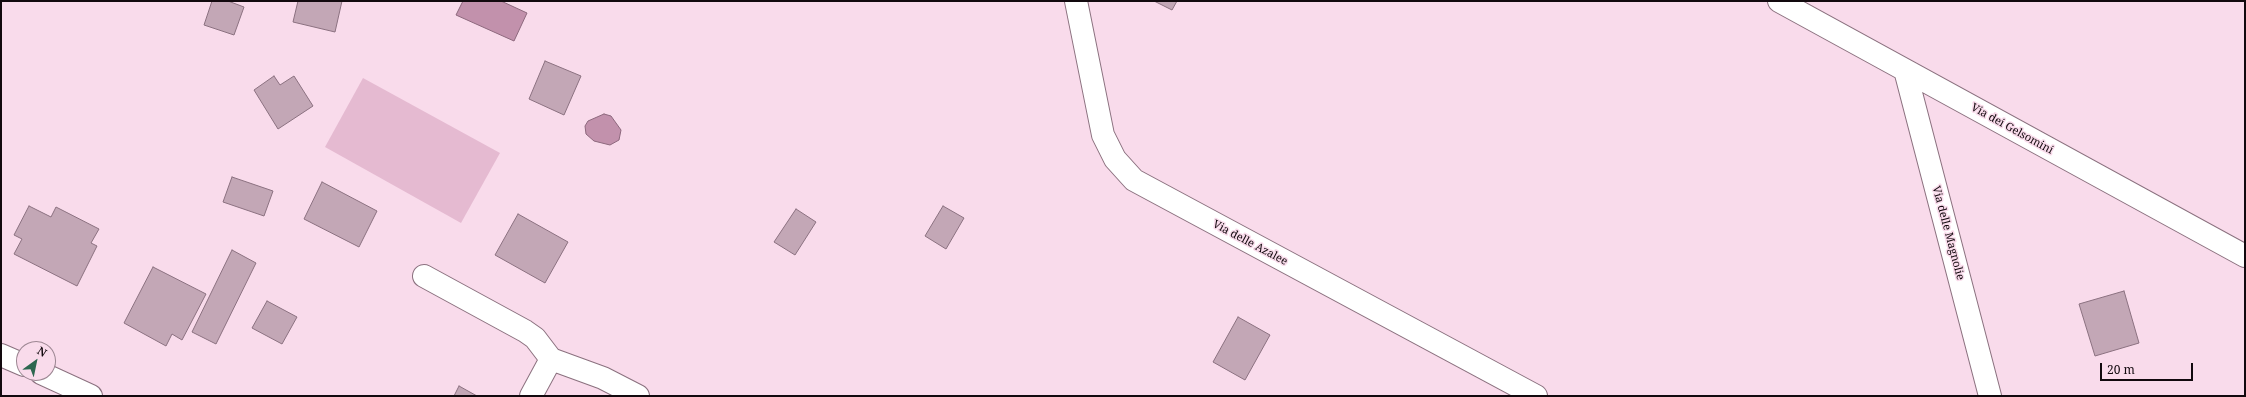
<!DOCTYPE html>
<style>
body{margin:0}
#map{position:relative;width:2246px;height:397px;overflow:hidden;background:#f9dbeb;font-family:"Noto Serif",serif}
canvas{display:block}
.frame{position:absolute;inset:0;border:2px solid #12090e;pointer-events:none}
.north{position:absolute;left:16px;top:341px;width:40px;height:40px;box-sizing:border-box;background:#f9dbeb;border:1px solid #9d8793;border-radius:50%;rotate:33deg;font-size:11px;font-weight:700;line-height:16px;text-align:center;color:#12090e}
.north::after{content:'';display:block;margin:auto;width:14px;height:18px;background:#2d6750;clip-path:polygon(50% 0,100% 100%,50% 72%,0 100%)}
.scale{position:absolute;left:2100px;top:363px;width:93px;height:18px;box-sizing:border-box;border:2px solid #12090e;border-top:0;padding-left:5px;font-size:12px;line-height:14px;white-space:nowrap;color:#12090e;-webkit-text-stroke:3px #f9dbeb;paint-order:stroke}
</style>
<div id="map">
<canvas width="2246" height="397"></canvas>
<div class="frame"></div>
<div class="north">N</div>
<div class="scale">20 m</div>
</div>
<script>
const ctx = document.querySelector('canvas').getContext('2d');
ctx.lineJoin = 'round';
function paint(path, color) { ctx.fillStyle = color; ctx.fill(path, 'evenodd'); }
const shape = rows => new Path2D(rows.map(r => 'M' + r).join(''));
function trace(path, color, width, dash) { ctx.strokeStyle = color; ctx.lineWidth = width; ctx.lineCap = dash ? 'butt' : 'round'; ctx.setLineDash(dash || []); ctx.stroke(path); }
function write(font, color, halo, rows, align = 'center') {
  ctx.font = font + ' "Noto Serif",serif'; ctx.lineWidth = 3; ctx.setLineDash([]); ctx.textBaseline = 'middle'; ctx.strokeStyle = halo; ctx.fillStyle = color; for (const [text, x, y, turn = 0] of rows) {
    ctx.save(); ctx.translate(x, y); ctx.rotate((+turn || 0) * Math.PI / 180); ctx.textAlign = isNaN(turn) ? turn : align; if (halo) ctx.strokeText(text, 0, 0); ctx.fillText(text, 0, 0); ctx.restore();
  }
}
const green = shape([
 [363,78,500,153,461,223,325,147]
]);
const water = shape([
 [463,1,501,1,527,13,514,41,456,15,463,1],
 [604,114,611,116,621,130,619,140,610,145,594,141,586,134,585,126,588,121,604,114]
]);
const building = shape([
 [212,1,228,1,244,7,234,35,204,25,212,1],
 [298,1,342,1,335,32,293,22,298,1],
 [1154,1,1177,1,1172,10,1154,1],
 [545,61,581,76,564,115,529,99,545,61],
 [274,76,280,85,294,76,313,106,278,129,254,90,274,76],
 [232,177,273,191,264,216,223,202,232,177],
 [322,182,377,211,359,247,304,219,322,182],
 [29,206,51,217,56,207,99,229,91,243,97,246,77,286,14,254,22,239,14,235,29,206],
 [943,206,964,218,946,249,925,236,943,206],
 [796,209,816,222,795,255,774,242,796,209],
 [518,214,568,242,545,283,495,255,518,214],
 [232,250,256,263,216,344,192,332,232,250],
 [153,267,206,294,182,340,172,334,166,346,124,323,153,267],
 [2124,291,2139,343,2095,356,2079,304,2124,291],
 [267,301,297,317,282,344,252,328,267,301],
 [1238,317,1270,335,1245,380,1213,362,1238,317],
 [459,386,477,396,454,396,459,386]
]);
const street = shape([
 [1076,1,1103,135,1115,159,1134,180,1536,396],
 [1779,1,2245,256],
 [1905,70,1990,396],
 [424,276,525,331,535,338,551,359,603,378,638,396],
 [1,355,24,365],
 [41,373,91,396],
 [531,396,551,359]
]);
const streetNames = [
 ["Via dei Gelsomini",2012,129,29],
 ["Via delle Magnolie",1948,233,75],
 ["Via delle Azalee",1250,243,28]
];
paint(green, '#e5bad1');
paint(water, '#c291ac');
trace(water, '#8d687d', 1);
paint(building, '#c3a7b6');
trace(building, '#8b7180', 1);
trace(street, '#8b717f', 24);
trace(street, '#fff', 22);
write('11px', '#12090e', '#f9dbeb', streetNames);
</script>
